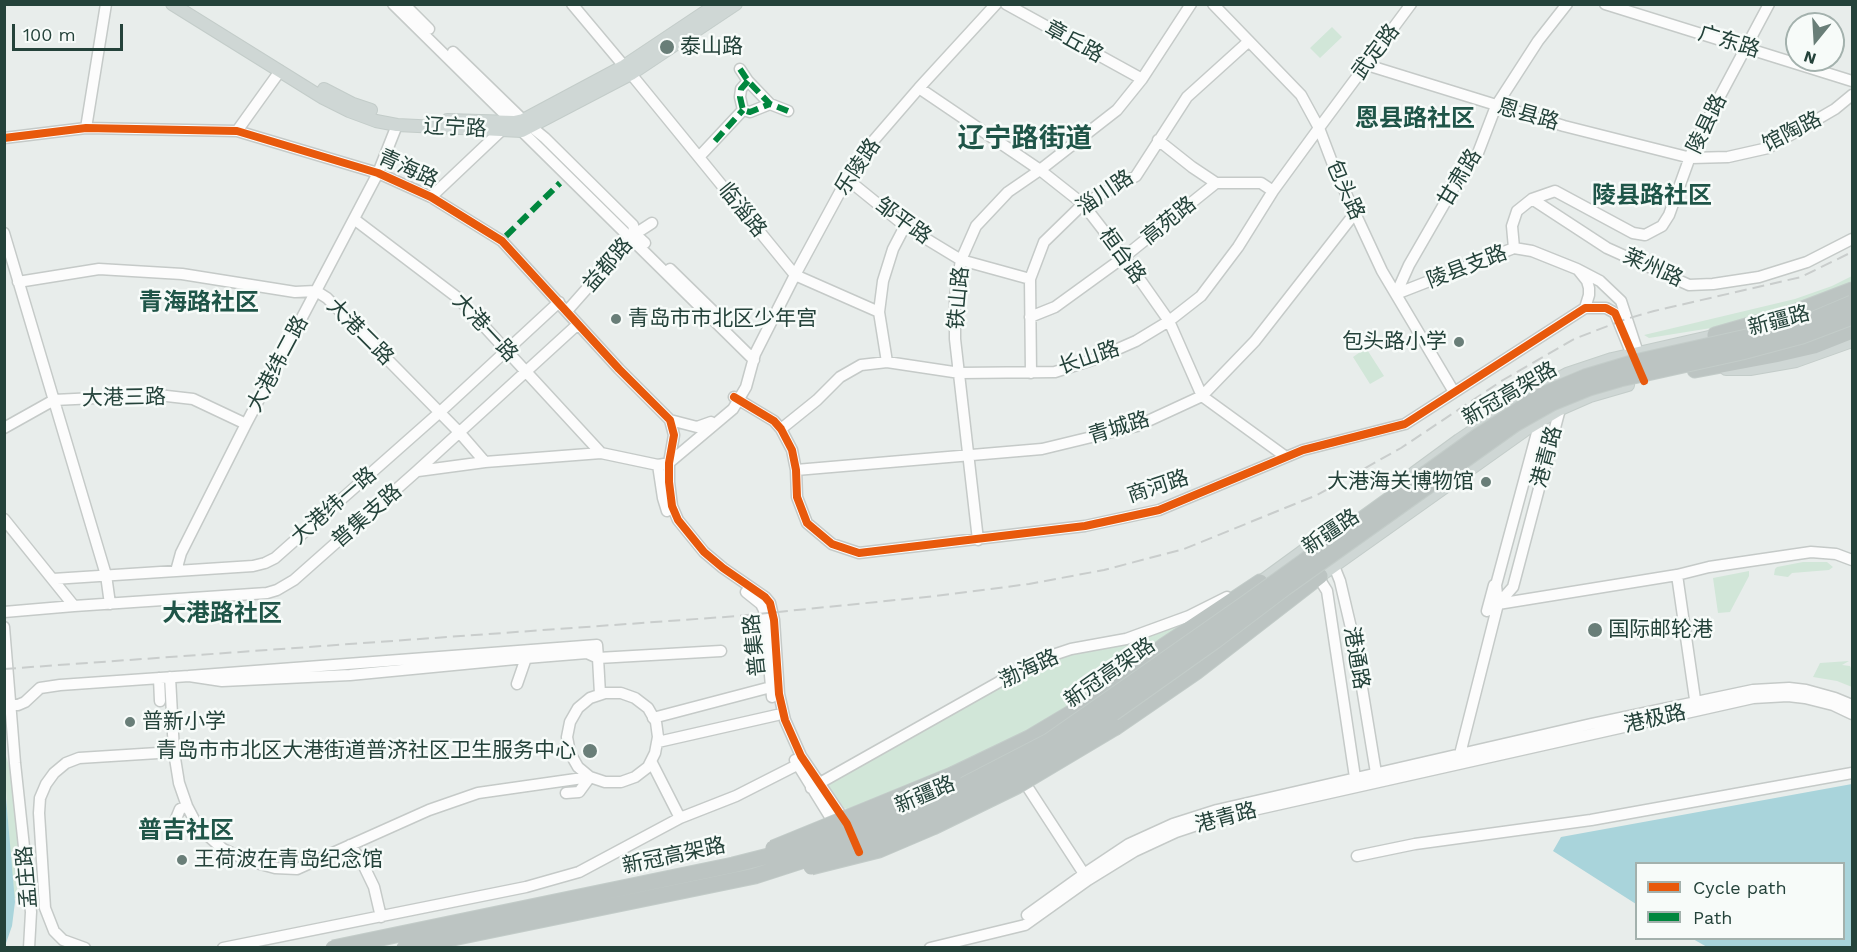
<!DOCTYPE html>
<meta charset="utf-8">
<style>
body{margin:0}
#map{position:relative;width:1857px;height:952px;overflow:hidden;background:#e8edeb;font-family:"Work Sans",sans-serif}
canvas{display:block}
.frame{position:absolute;inset:0;border:6px solid #24423a;pointer-events:none}
.legend{position:absolute;left:1635px;top:862px;width:210px;height:78px;box-sizing:border-box;background:#f7fbf9;border:2px solid #a3b1ad;margin:0;padding:8px 10px;list-style:none;font-size:18px;color:#24423a}
.legend li{display:flex;align-items:center;gap:12px;height:30px}
.legend b{width:30px;border:2px solid #a3b1ad}
.north{position:absolute;left:1785px;top:12px;width:60px;height:60px;box-sizing:border-box;background:#f7fbf9;border:2px solid #a3b1ad;border-radius:50%;rotate:198deg;font-size:16px;font-weight:700;line-height:24px;text-align:center;color:#24423a}
.north::after{content:'';display:block;margin:auto;width:21px;height:27px;background:#697e78;clip-path:polygon(50% 0,100% 100%,50% 72%,0 100%)}
.scale{position:absolute;left:12px;top:24px;width:111px;height:27px;box-sizing:border-box;border:3px solid #24423a;border-top:0;padding-left:8px;font-size:18px;line-height:21px;white-space:nowrap;color:#24423a;-webkit-text-stroke:4px #f7fbf9;paint-order:stroke}
</style>
<div id="map">
<canvas width="1857" height="952"></canvas>
<div class="frame"></div>
<ul class="legend">
<li><b style="height:8px;background:#e8590c"></b>Cycle path</li>
<li><b style="height:8px;background:#00873e"></b>Path</li>
</ul>
<div class="north">N</div>
<div class="scale">100 m</div>
</div>
<script>
const ctx = document.querySelector('canvas').getContext('2d');
ctx.lineJoin = 'round';
function paint(path, color) { ctx.fillStyle = color; ctx.fill(path, 'evenodd'); }
const shape = rows => new Path2D(rows.map(r => 'M' + r).join(''));
function trace(path, color, width, dash) { ctx.strokeStyle = color; ctx.lineWidth = width; ctx.lineCap = dash ? 'butt' : 'round'; ctx.setLineDash(dash || []); ctx.stroke(path); }
function write(font, color, halo, rows, align = 'center') {
  ctx.font = font + ' "Work Sans","Noto Sans SC",sans-serif'; ctx.lineWidth = 5; ctx.setLineDash([]); ctx.textBaseline = 'middle'; ctx.strokeStyle = halo; ctx.fillStyle = color; for (const [text, x, y, turn = 0] of rows) {
    ctx.save(); ctx.translate(x, y); ctx.rotate((+turn || 0) * Math.PI / 180); ctx.textAlign = isNaN(turn) ? turn : align; if (halo) ctx.strokeText(text, 0, 0); ctx.fillText(text, 0, 0); ctx.restore();
  }
}
const green = shape([
 [1332,27,1342,37,1320,58,1310,48],
 [1852,276,1852,283,1826,295,1736,324,1649,338,1644,335,1795,299,1832,286],
 [1366,348,1384,376,1370,384,1353,357],
 [1803,562,1827,562,1833,567,1829,570,1792,573,1788,577,1774,575,1775,569,1777,567],
 [1749,571,1749,576,1730,612,1718,613,1713,578],
 [1197,615,1140,659,1034,731,853,811,844,808,829,787,830,781,1046,661,1140,637],
 [1849,661,1842,665,1850,666,1852,670,1852,687,1837,681,1813,677,1820,663],
 [4,733,6,756,11,772,23,863,15,864,18,898,14,898,12,888,5,774]
]);
const water = shape([
 [4,774,15,902,12,926,5,946],
 [1852,784,1852,947,1707,947,1693,939,1844,938,1844,864,1636,864,1636,904,1553,851,1561,837]
]);
const minor = shape([
 [393,4,754,360],
 [404,4,429,29],
 [572,4,624,66],
 [1006,4,1142,79],
 [1213,4,1301,95,1319,128,1335,170,1382,271,1454,392],
 [1605,4,1852,81],
 [453,52,523,120,545,138,633,225,635,234,645,243],
 [1367,65,1564,126,1691,158,1728,157,1768,148,1835,109,1852,95],
 [740,69,748,81,770,104,788,111],
 [631,74,795,275,879,312],
 [748,81,741,89,740,97,743,110,750,112,770,104],
 [919,88,1040,170,1083,204,1124,257,1169,321,1202,396,1286,457],
 [86,128,106,4],
 [237,131,280,71],
 [4,138,86,128,237,131,378,173,431,197,502,241,619,369,670,420,674,435,669,463,669,482,672,506,678,520,704,552,723,568,765,597,770,603,774,620,779,694,785,720,801,756,847,824],
 [1158,140,1192,167,1216,183,1261,183,1273,191],
 [699,157,743,110],
 [847,179,905,226,961,260,1030,279],
 [431,197,505,127],
 [1532,199,1607,248,1689,285,1713,284,1759,277,1807,262,1852,239],
 [354,219,458,298,601,453],
 [4,233,106,575,110,604],
 [1514,248,1512,226,1517,211,1532,199,1555,191,1633,233,1645,235,1662,226,1669,215,1695,143,1769,4],
 [670,269,715,313],
 [1579,271,1587,281,1589,288,1589,295,1585,308],
 [18,282,99,269,182,274,295,292,316,291,327,298,459,432,485,462],
 [1396,294,1409,265,1454,187,1478,153,1496,106,1538,41,1567,4],
 [1396,294,1514,248,1532,251,1577,269,1600,281,1621,301,1640,359],
 [567,311,635,234,652,223],
 [1030,317,1055,307,1124,257,1216,183],
 [887,362,879,312,883,281,893,249,905,226],
 [1031,373,1030,279,1044,242,1083,204,1136,176,1187,97,1249,41],
 [734,397,774,421,781,429,792,450,796,470,797,497,807,523,832,544,859,553,1085,526,1159,510,1303,450,1405,424,1585,308,1606,308,1615,313,1635,362],
 [670,420,697,427,711,422],
 [1536,423,1538,429,1496,585,1498,604,1513,587,1560,409],
 [4,428,54,400,158,395,193,399,246,424],
 [781,429,817,400,840,377,861,365,887,362,960,373,1055,372,1095,359,1136,341,1169,321,1201,296,1238,247,1273,191,1319,128,1411,4],
 [670,462,733,409,746,387,755,354,795,275,847,179,868,147,919,88,996,4],
 [658,465,663,498,667,511],
 [796,470,1042,449,1137,426,1202,396,1255,341,1355,213],
 [418,471,485,462,601,453,658,465,664,464],
 [4,519,74,606],
 [978,540,955,339,955,296,961,260,976,226,1008,192,1040,170,1117,110,1142,79,1191,4],
 [1330,561,1334,566,1340,581,1355,645,1377,779],
 [176,571,181,553,246,424,378,173,397,125],
 [1315,572,1327,591,1356,784],
 [1677,575,1696,706],
 [53,579,253,566,265,563,275,558,440,412,559,302],
 [746,592,761,604,764,610,772,697],
 [1487,611,1494,585],
 [4,612,74,606,267,593,277,590,294,580,417,471,578,324],
 [4,627,15,763,31,912,29,948],
 [189,676,597,645,598,658,721,651],
 [170,677,174,752,179,783,187,806,198,827,223,849,249,861,275,868,297,869,429,810,478,793,590,777,605,782,621,782,635,777,648,767,655,753,658,737,656,722,648,708,635,698,621,693,605,693,590,698,578,708,570,722,567,737,570,753,578,767,590,777],
 [159,678,160,701],
 [517,684,526,658,587,653,598,658,600,694],
 [10,704,18,705,25,702,40,688,60,685,189,676,222,681,350,675,526,658],
 [653,718,771,687],
 [658,742,777,715],
 [1459,758,1498,604,1677,575,1709,567,1811,552,1836,554,1852,560],
 [795,760,837,828],
 [651,761,680,818],
 [1021,777,1088,880],
 [811,788,1038,660,1071,649,1126,639,1189,616,1227,597],
 [566,793,579,792,590,777],
 [171,831,180,809,187,806],
 [350,845,361,860,374,887,381,917],
 [1357,856,1415,844,1591,820,1852,773],
 [1027,915,1084,874,1129,844,1173,824,1217,810,1591,724,1753,690,1789,688,1806,690,1835,698,1852,705],
 [85,948,63,940,54,931,45,908,39,813,40,798,46,784,54,773,66,763,79,758,174,752],
 [223,948,526,887,579,872,680,818,736,796,797,765],
 [930,948,1025,925,1088,880,1135,851,1176,832,1218,818,1753,698,1788,696,1805,698,1833,705,1852,714]
]);
const major = shape([
 [172,4,323,98,349,111,376,121,397,125,522,131,631,74,736,4],
 [324,89,353,104,371,110],
 [447,120,514,122,523,120,624,66,717,4],
 [1726,369,1750,369,1796,361,1852,341],
 [1414,473,1459,440,1525,396,1567,374,1612,359,1722,334],
 [1314,580,1528,428,1558,410,1590,396,1628,385],
 [1255,586,1314,543,1351,519]
]);
const highway = shape([
 [1715,335,1792,313,1852,290],
 [1695,370,1775,355,1814,346,1852,331],
 [1116,727,1196,672,1320,576],
 [954,774,1029,738,1081,707,1119,681,1165,645,1260,582]
]);
const rail = shape([
 [4,669,738,616,936,596,1029,584,1104,570,1184,549,1317,495,1401,448,1503,380,1574,339,1626,319,1654,311,1801,277,1852,252]
]);
const highwayBridge = shape([
 [773,848,954,774],
 [811,867,879,850,933,827,1017,786,1116,727],
 [333,948,733,865,808,846,935,800,1049,741,1246,603,1478,436,1542,395,1585,377,1635,362,1800,325,1852,303],
 [404,948,755,876,851,845,934,813,1027,767,1108,717,1215,641,1285,588,1515,424,1552,403,1589,388,1620,379,1742,352,1802,336,1852,317]
]);
const quiet = shape([
 [740,69,748,81,770,104,788,111],
 [748,81,741,89,740,97,743,110,750,112,770,104],
 [715,141,743,110],
 [506,236,560,183]
]);
const cycleway = shape([
 [4,138,86,128,237,131,378,173,431,197,502,241,619,369,670,420,674,435,669,463,669,482,672,506,678,520,704,552,723,568,765,597,770,603,774,620,779,694,785,720,801,756,847,824,859,852],
 [734,397,774,421,781,429,792,450,796,470,797,497,807,523,832,544,859,553,1085,526,1159,510,1303,450,1405,424,1585,308,1606,308,1615,313,1644,381]
]);
const markers = [
 [667,47,8,"#697e78"],
 [616,319,6,"#697e78"],
 [1459,342,6,"#697e78"],
 [1486,482,6,"#697e78"],
 [1595,630,8,"#697e78"],
 [130,722,6,"#697e78"],
 [590,751,8,"#697e78"],
 [182,860,6,"#697e78"]
];
const streetNames = [
 ["章丘路",1074,42,29],
 ["广东路",1729,42,17],
 ["武定路",1376,52,-53],
 ["恩县路",1528,115,16],
 ["陵县路",1707,124,-64],
 ["辽宁路",455,128,3],
 ["馆陶路",1792,132,-27],
 ["乐陵路",858,167,-56],
 ["青海路",408,169,24],
 ["甘肃路",1460,178,-59],
 ["包头路",1345,190,66],
 ["淄川路",1105,193,-34],
 ["临淄路",742,210,51],
 ["邹平路",903,221,36],
 ["高苑路",1169,221,-39],
 ["桓台路",1122,256,54],
 ["益都路",608,265,-49],
 ["陵县支路",1467,267,-21],
 ["莱州路",1653,268,24],
 ["铁山路",959,298,-85],
 ["新疆路",1779,321,-15],
 ["大港一路",485,328,47],
 ["大港二路",360,332,45],
 ["长山路",1089,358,-19],
 ["大港纬二路",278,364,-62],
 ["新冠高架路",1510,394,-30],
 ["大港三路",124,398,-1],
 ["青城路",1119,428,-17],
 ["港青路",1547,457,-75],
 ["商河路",1158,487,-18],
 ["大港纬一路",334,506,-41],
 ["普集支路",367,516,-41],
 ["新疆路",1331,532,-34],
 ["普集路",755,645,-96],
 ["港通路",1356,658,80],
 ["渤海路",1029,669,-25],
 ["新冠高架路",1110,673,-35],
 ["港极路",1655,719,-13],
 ["新疆路",925,795,-23],
 ["港青路",1226,818,-15],
 ["新冠高架路",674,856,-12],
 ["孟庄路",27,877,-95]
];
const poiNames = [
 ["泰山路",680,47],
 ["青岛市市北区少年宫",628,319],
 ["包头路小学",1447,342,"right"],
 ["大港海关博物馆",1474,482,"right"],
 ["国际邮轮港",1608,630],
 ["普新小学",142,722],
 ["青岛市市北区大港街道普济社区卫生服务中心",576,751,"right"],
 ["王荷波在青岛纪念馆",194,860]
];
const quarterNames = [
 ["恩县路社区",1415,119],
 ["陵县路社区",1652,196],
 ["青海路社区",199,303],
 ["大港路社区",222,614],
 ["普吉社区",186,831]
];
const districtNames = [
 ["辽宁路街道",1025,139]
];
paint(green, '#d1e6d8');
paint(water, '#a9d4db');
trace(minor, '#c5cac8', 13);
trace(major, '#c3ccc9', 14);
trace(highway, '#c3ccc9', 17);
trace(minor, '#fcfcfc', 10);
trace(major, '#cfd7d5', 12);
trace(highway, '#bcc4c2', 15);
trace(rail, '#c9cdcc', 2, [12, 6]);
trace(highwayBridge, '#c3ccc9', 17, []);
trace(highwayBridge, '#bcc4c2', 15);
trace(quiet, '#00873e', 6, [12, 6]);
trace(cycleway, '#e8590c', 8);
for (const [x, y, r, color] of markers) { const dot = new Path2D(); dot.arc(x, y, r, 0, 2 * Math.PI); ctx.fillStyle = color; ctx.fill(dot); trace(dot, '#f7fbf9', 2); }
write('21px', '#24423a', '#f7fbf9', streetNames);
write('21px', '#24423a', '#f7fbf9', poiNames, 'left');
write('bold 24px', '#1f5548', '#f7fbf9', quarterNames);
write('bold 27px', '#1f5548', '#f7fbf9', districtNames);
</script>
